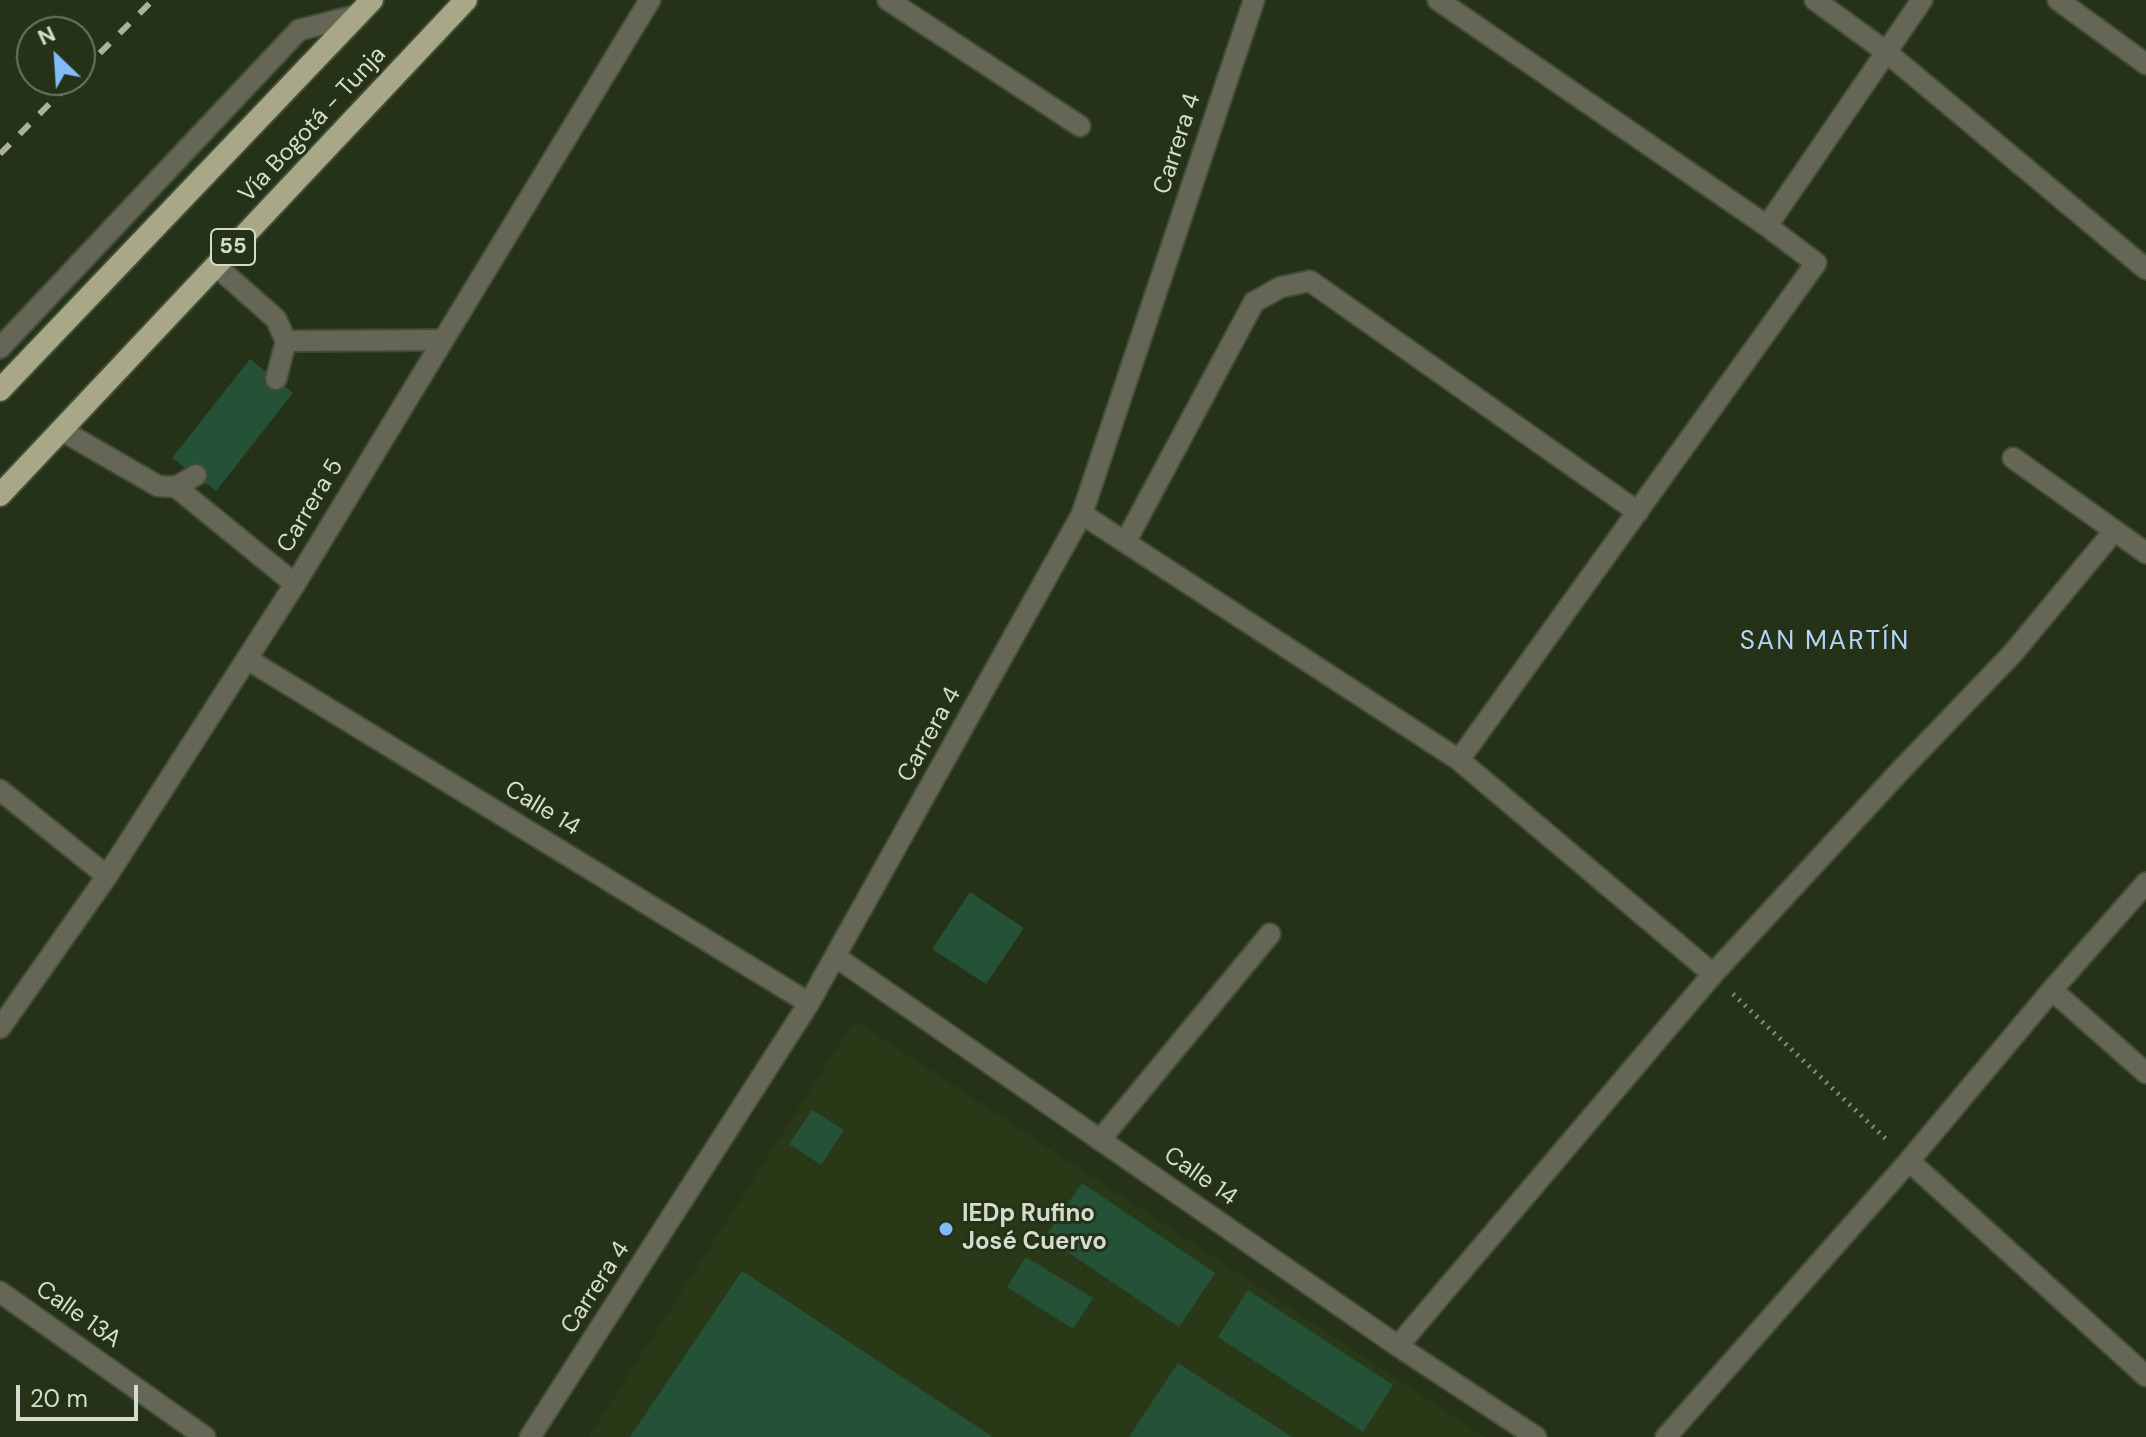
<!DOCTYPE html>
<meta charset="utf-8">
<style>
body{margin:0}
#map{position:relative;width:2146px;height:1437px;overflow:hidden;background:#253218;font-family:"DM Sans",sans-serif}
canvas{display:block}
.north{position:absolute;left:16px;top:16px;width:80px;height:80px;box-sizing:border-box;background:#253218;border:2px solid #6b7660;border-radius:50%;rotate:335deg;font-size:22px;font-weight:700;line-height:32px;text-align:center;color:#d4ddcd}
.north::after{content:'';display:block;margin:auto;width:28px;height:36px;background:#7fbdfa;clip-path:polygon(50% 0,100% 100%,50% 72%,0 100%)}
.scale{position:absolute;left:16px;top:1385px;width:122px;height:36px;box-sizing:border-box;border:4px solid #d4ddcd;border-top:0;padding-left:10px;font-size:24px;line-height:28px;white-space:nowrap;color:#d4ddcd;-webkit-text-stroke:6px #253218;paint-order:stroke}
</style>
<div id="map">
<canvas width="2146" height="1437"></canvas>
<div class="north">N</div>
<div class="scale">20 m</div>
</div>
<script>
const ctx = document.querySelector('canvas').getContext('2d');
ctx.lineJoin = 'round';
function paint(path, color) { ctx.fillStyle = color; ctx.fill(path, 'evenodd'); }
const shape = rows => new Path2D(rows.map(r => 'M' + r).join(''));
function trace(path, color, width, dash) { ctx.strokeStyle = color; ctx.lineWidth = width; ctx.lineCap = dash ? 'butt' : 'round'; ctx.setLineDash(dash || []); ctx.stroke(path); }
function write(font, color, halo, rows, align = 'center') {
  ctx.font = font + ' "DM Sans",sans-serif'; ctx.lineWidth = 6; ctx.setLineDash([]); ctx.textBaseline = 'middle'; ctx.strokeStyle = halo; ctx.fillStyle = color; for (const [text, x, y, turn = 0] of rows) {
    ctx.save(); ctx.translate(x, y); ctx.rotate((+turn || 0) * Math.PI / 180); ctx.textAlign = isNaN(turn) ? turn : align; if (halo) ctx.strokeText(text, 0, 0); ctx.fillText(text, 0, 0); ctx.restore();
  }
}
const built = shape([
 [855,1020,1485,1437,589,1437]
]);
const building = shape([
 [250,359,293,393,216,491,172,458],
 [970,892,1024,928,986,984,932,949],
 [812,1110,844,1130,821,1165,789,1144],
 [1082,1183,1215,1273,1179,1327,1045,1237],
 [1026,1257,1093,1298,1073,1329,1007,1287],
 [742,1271,993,1437,630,1437],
 [1248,1290,1393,1385,1363,1432,1218,1337],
 [1178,1363,1292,1437,1129,1437]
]);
const path = shape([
 [1733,994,1888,1141]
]);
const service = shape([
 [888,0,1080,126],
 [216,266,276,319,286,341,276,379],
 [286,341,442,340],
 [61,430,158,486,176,487,196,475],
 [176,487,295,584]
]);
const minor = shape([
 [1438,0,1767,226,1816,263,1459,760],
 [1815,0,1885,51,2146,269],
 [2058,0,2146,64],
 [1767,226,1922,0],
 [0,348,299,30,358,15],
 [2013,458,2146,553],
 [1082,514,1459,760,1713,974],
 [1126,541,1254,302,1281,287,1310,281,1638,512],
 [247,659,809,1003],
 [0,790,107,876],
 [836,957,1398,1346,1536,1437],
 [2052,990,2146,1073],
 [1100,1140,1270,934],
 [1909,1161,2146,1376],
 [0,1292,205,1437],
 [1398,1346,1713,974,1901,770,2013,653,2114,531],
 [530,1437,809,1003,1082,514,1254,0],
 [1666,1437,1909,1161,2052,990,2146,883]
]);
const tertiary = shape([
 [0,1028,107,876,295,584,650,0]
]);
const trunk = shape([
 [0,390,372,0],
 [0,495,466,0]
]);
const rail = shape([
 [80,73,153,0],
 [0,154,73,80]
]);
const markers = [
 [946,1229,8,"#7fbdfa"]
];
const shields = [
 [233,247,44]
];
const shieldNames = [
 ["55",233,247]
];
const streetNames = [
 ["Vía Bogotá - Tunja",313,125,-47],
 ["Carrera 4",1178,144,-72],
 ["Carrera 5",311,506,-59],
 ["Carrera 4",930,735,-61],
 ["Calle 14",542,809,31],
 ["Calle 14",1200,1177,35],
 ["Carrera 4",596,1288,-57],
 ["Calle 13A",78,1315,35]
];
const poiNames = [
 ["IEDp Rufino",962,1215],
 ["José Cuervo",962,1243]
];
const neighbourhoodNames = [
 ["SAN MARTÍN",1825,642]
];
paint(built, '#293918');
paint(building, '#255136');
trace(service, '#414d35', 24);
trace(minor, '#414d35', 24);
trace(tertiary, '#414d35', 24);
trace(trunk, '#414d35', 26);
trace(path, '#848f7a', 5, [2, 6]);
trace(service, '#666657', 20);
trace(minor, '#666657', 20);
trace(tertiary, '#666657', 20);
trace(trunk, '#a8a888', 22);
trace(rail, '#a8b29f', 6, [14, 14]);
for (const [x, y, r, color] of markers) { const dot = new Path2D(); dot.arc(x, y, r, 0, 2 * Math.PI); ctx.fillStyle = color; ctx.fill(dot); trace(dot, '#253218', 3); }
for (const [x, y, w] of shields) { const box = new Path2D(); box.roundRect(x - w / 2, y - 18, w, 36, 6); ctx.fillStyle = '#253218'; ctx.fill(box); trace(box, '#d4ddcd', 2); }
write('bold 22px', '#d4ddcd', null, shieldNames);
write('24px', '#d4ddcd', '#253218', streetNames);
write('bold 24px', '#d4ddcd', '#253218', poiNames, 'left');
ctx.letterSpacing = '2px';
write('26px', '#b3d5f7', '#253218', neighbourhoodNames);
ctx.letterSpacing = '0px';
</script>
